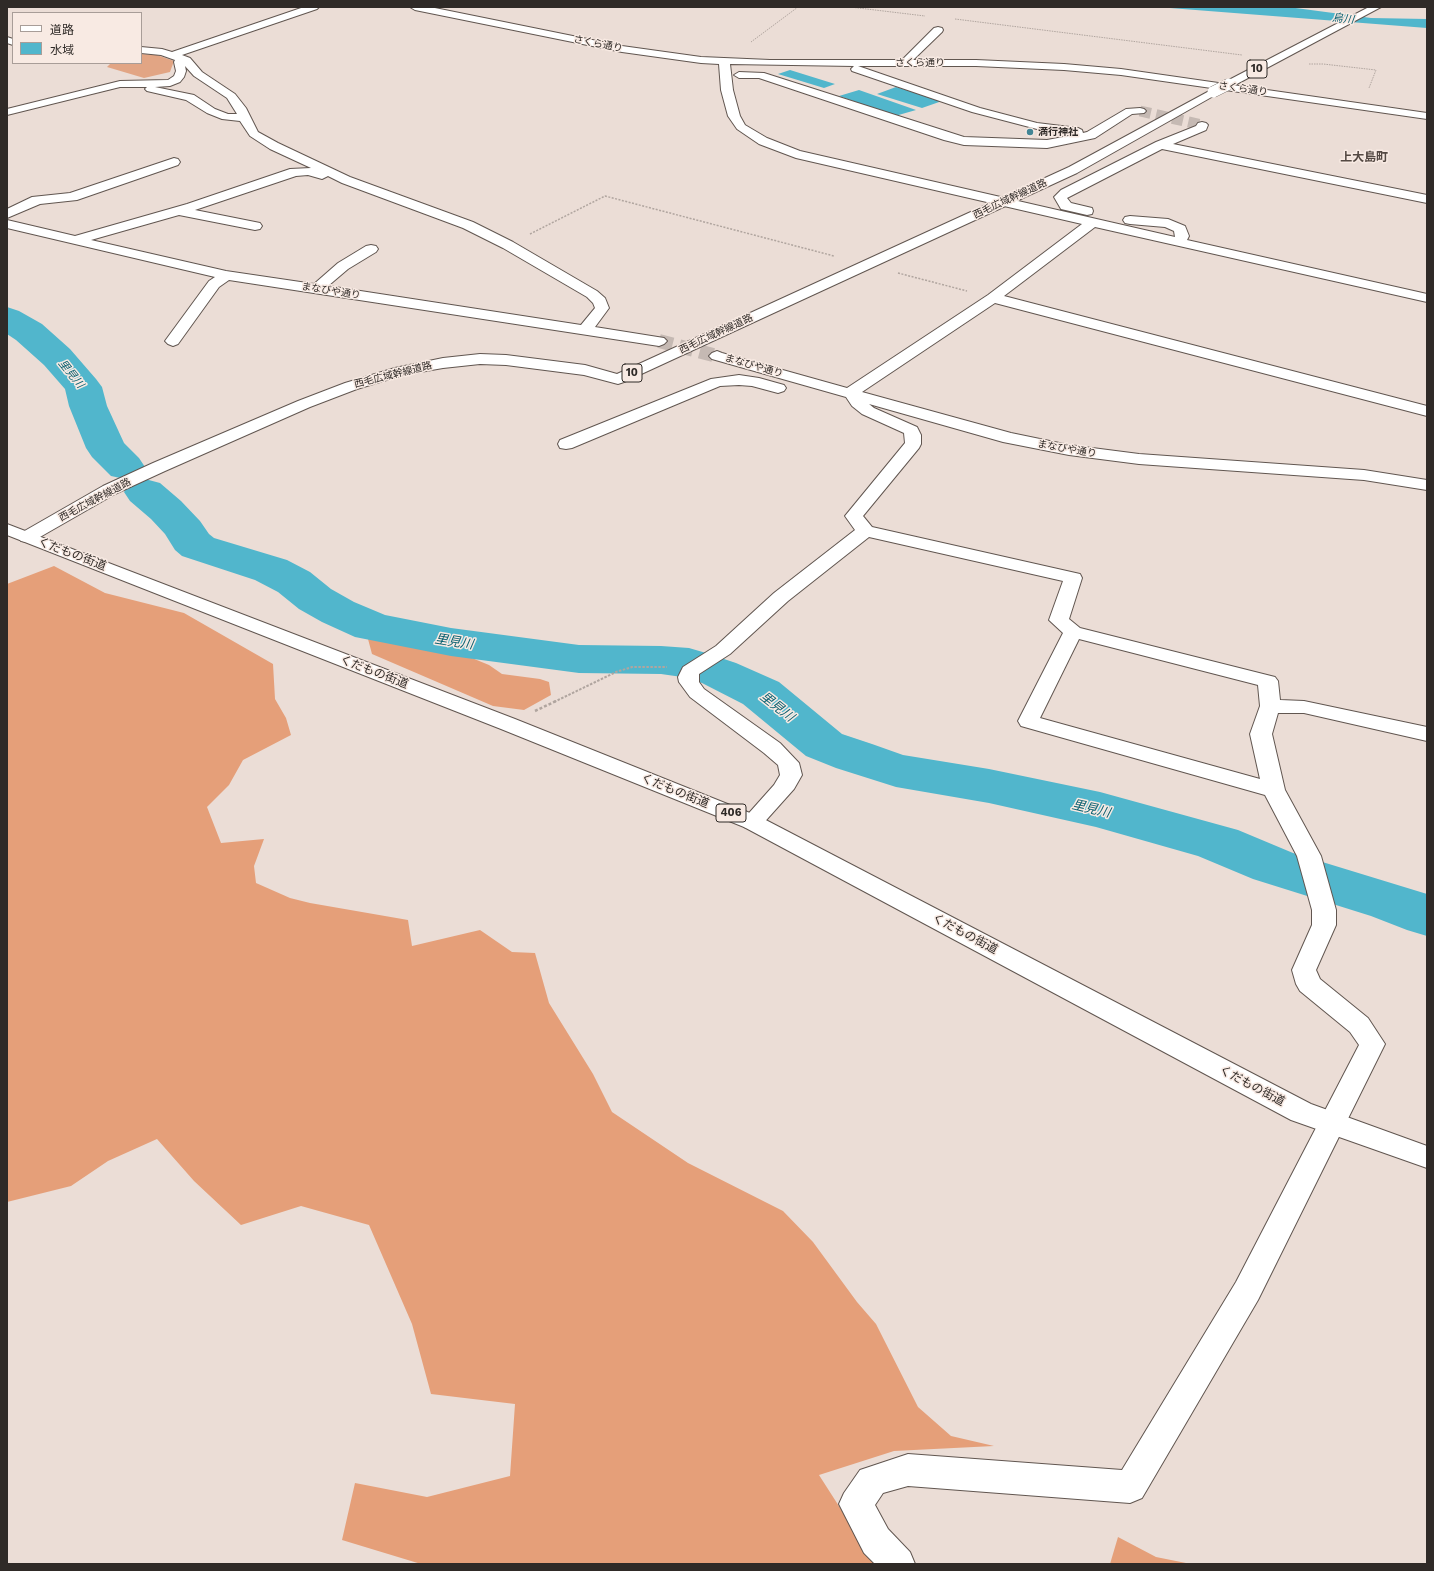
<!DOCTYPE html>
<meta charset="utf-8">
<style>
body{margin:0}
#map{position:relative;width:1434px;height:1571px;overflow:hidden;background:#ebddd6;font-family:"Work Sans","Noto Sans JP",sans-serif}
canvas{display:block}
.frame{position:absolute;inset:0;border:8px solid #2f2a27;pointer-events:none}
.legend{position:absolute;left:12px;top:12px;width:130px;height:52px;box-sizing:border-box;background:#f8eae3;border:1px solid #a89d98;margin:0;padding:5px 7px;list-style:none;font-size:12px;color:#2f2a27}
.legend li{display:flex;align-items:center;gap:8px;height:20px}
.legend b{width:20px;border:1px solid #a89d98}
</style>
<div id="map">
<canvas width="1434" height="1571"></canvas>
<div class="frame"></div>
<ul class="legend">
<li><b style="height:5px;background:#fff"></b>道路</li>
<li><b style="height:11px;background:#51b6cc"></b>水域</li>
</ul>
</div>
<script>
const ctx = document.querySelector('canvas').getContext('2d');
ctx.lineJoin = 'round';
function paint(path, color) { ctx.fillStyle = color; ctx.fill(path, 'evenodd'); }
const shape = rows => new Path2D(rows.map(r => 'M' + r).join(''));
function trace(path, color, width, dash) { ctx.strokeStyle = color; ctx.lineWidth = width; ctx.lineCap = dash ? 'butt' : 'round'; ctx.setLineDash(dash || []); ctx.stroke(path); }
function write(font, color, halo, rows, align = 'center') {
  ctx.font = font + ' "Work Sans","Noto Sans JP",sans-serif'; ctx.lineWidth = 3; ctx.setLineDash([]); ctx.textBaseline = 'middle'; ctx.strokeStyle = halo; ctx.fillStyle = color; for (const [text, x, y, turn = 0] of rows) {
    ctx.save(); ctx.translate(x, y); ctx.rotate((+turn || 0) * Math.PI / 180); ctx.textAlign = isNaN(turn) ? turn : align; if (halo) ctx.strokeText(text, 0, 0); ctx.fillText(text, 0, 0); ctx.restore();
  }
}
const green = shape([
 [141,54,157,55,174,61,170,72,144,78,107,67,111,63,141,63]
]);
const forest = shape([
 [54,566,105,593,184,613,273,664,275,699,286,718,291,735,243,760,229,785,207,807,221,843,264,839,254,866,256,883,290,898,310,903,408,920,412,946,480,930,512,952,535,953,549,1003,593,1074,612,1112,688,1163,783,1211,813,1242,857,1302,876,1324,918,1407,951,1436,994,1446,894,1451,819,1475,876,1564,421,1564,342,1540,355,1483,427,1497,510,1476,515,1404,431,1394,412,1324,369,1225,301,1206,241,1225,194,1181,157,1139,108,1161,71,1186,7,1202,7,584],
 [379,633,435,643,489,665,502,674,540,679,549,682,551,695,524,710,493,706,372,654,368,639],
 [1118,1537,1156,1557,1191,1564,1110,1564]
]);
const water = shape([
 [1157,7,1288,7,1371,18,1427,19,1427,28],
 [790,70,835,84,824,88,778,74],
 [896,87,942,101,922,108,877,94],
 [859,90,916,110,895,116,839,96]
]);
const river = shape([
 [7,307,19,311,42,324,70,349,96,379,102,387,107,406,124,443,139,458,145,467,139,476,125,479,111,476,92,457,86,448,69,406,65,389,44,365,16,340,7,334,7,307],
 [145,479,160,483,181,501,200,521,209,534,214,538,287,560,310,572,331,589,354,602,385,615,451,628,579,645,661,646,689,648,706,653,736,663,779,682,842,734,872,744,903,755,989,769,1100,792,1238,830,1293,853,1427,894,1427,936,1407,930,1371,916,1253,879,1198,856,1096,827,989,803,896,787,836,768,806,756,743,704,702,683,682,677,661,674,579,673,451,656,355,637,322,622,299,609,278,592,255,580,182,556,175,550,165,534,151,519,130,501,124,492,130,483,145,479]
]);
const minorTunnelFar1 = shape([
 [1140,111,1202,125]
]);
const minorTunnel = shape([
 [659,341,717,356]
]);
const pathFar3 = shape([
 [850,7,925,16],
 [955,19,1242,55],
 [751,42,798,7],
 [1309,64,1323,64,1376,70,1369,88]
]);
const pathFar2 = shape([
 [530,234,605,196,834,256],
 [898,273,967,291]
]);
const pathFar1 = shape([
 [554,702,616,672,632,667,667,667]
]);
const path = shape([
 [535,711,556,701]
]);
const minor = shape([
 [304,7,319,7,317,9,182,55,190,58,202,72,235,94,246,108,258,132,278,143,350,177,473,222,513,242,597,291,605,298,609,308,595,327,664,338,667,341,664,344,659,346,229,280,219,287,178,344,173,346,168,344,165,341,209,281,215,277,7,228,7,220,75,236,187,204,290,169,311,168,270,149,250,136,240,121,222,119,207,113,186,100,147,91,145,89,147,87,120,87,7,115,7,109,120,81,168,80,174,76,176,71,174,62,175,60,161,55,141,53,141,47,162,49,172,52,304,7],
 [185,66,194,76,227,98,237,114,228,114,215,109,194,95,155,87,170,86,180,82,184,77,186,71,185,66],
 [308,175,322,179,328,176,342,183,463,228,503,248,587,297,593,303,595,308,581,325,328,286,348,269,376,252,378,249,376,246,371,245,366,246,338,263,314,284,226,271,91,240,179,215,255,230,260,229,262,226,260,223,195,210,296,176,308,175],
 [410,7,430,7,622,46,701,57,770,60,902,60,934,28,938,27,942,28,943,30,942,32,913,60,976,60,1064,64,1121,69,1427,113,1427,119,1121,75,1064,70,976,66,858,66,980,108,1037,123,1078,128,1082,130,1083,133,1087,132,1126,109,1140,108,1144,109,1146,111,1144,113,1132,114,1095,138,1047,148,964,145,944,140,759,78,739,78,734,75,739,72,764,73,964,137,1047,140,1074,135,1037,129,972,112,852,71,851,69,854,66,730,64,733,90,740,116,745,125,767,138,800,151,1175,237,1174,231,1165,227,1130,224,1125,223,1123,220,1125,217,1130,216,1168,219,1185,226,1189,236,1187,240,1427,294,1427,302,1095,227,1004,296,1427,406,1427,416,995,303,862,392,1011,433,1069,445,1139,454,1364,470,1427,480,1427,490,1364,480,1139,464,1069,455,1003,442,869,404,874,408,917,427,921,435,921,444,919,448,863,516,872,527,1080,574,1082,578,1069,619,1080,628,1275,677,1278,681,1280,700,1304,701,1427,727,1427,741,1304,713,1278,713,1272,734,1285,790,1321,856,1336,910,1336,925,1316,970,1320,979,1368,1018,1385,1044,1258,1300,1142,1498,1130,1503,908,1486,883,1493,875,1505,888,1529,910,1552,915,1564,875,1564,864,1553,839,1504,844,1493,860,1470,908,1454,1122,1470,1236,1282,1359,1045,1350,1032,1300,991,1296,984,1292,970,1312,925,1312,910,1297,856,1265,795,1021,726,1018,721,1063,633,1049,620,1063,581,869,537,788,601,730,654,699,674,699,682,704,689,780,743,799,763,802,775,794,789,760,827,752,829,744,827,741,822,774,785,780,775,778,765,764,753,690,697,679,682,678,677,683,667,716,646,774,593,855,530,845,516,905,443,904,433,862,414,852,406,846,397,712,359,709,356,712,353,717,351,722,353,847,388,988,295,1082,224,796,158,759,144,737,129,728,116,721,90,719,64,701,63,622,52,415,10,410,7],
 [1079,639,1258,685,1260,706,1250,734,1260,779,1040,718,1079,639],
 [7,37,13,39,13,45,7,43,7,37],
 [1202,122,1206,123,1208,125,1206,130,1173,144,1427,195,1427,203,1162,149,1067,198,1071,203,1092,208,1093,211,1092,214,1087,215,1061,209,1054,197,1061,190,1156,142,1196,126,1198,123,1202,122],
 [174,158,178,159,180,162,178,165,77,200,40,204,7,218,7,209,32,197,70,193,174,158],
 [739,375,759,378,784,385,786,388,784,391,778,393,752,386,739,385,720,386,572,448,566,449,560,448,558,444,560,440,711,379,739,375]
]);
const major = shape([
 [1369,7,1381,7,1233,86,1229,87,1224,84,1225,82,1369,7],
 [1213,89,1219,92,1217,94,1077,173,624,382,618,384,584,375,506,365,480,364,443,368,403,375,357,389,310,407,165,471,115,494,33,541,27,542,21,541,18,537,21,533,103,486,153,463,298,401,345,383,395,368,443,358,480,354,506,355,585,365,617,374,1069,167,1213,89]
]);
const highway = shape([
 [7,524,515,719,760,817,1311,1104,1427,1146,1427,1168,1291,1120,744,827,501,729,7,535,7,524]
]);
const majorBridge = shape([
 [1213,92,1229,84]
]);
const markers = [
 [1030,132,4,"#428595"]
];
const farStreetnames = [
 ["さくら通り",598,44,11],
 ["さくら通り",920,63],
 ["さくら通り",1243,89,8],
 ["西毛広域幹線道路",1010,199,-25],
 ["まなびや通り",331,291,9],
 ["西毛広域幹線道路",716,334,-25],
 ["まなびや通り",754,366,16],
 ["西毛広域幹線道路",393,375,-14],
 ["まなびや通り",1067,449,10],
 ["西毛広域幹線道路",95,500,-28]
];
const farPoinames = [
 ["満行神社",1038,132]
];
const farWaternames = [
 ["烏川",1343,19,6],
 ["里見川",71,374,51]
];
const shields = [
 [1257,69,20],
 [632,373,20],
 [731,813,30]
];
const shieldNames = [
 ["10",1257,69],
 ["10",632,373],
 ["406",731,813]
];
const farQuarternames = [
 ["上大島町",1364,157]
];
const streetNames = [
 ["くだもの街道",72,554,21],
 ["くだもの街道",374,672,21],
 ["くだもの街道",675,791,22],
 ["くだもの街道",965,934,28],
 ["くだもの街道",1252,1086,28]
];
const waterNames = [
 ["里見川",454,642,9],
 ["里見川",777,707,38],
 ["里見川",1091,809,13]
];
paint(green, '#e2a584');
paint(forest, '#e59f79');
paint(water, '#51b6cc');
paint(river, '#51b6cc');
trace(minorTunnelFar1, '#c5b9b3', 11, [11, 5.5]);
trace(minorTunnel, '#c5b9b3', 14, [14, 7]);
trace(minor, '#615650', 2);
trace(major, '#615650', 2);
trace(highway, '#615650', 2);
trace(pathFar3, '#b0a59f', 1, [1.5, 1]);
trace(pathFar2, '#b0a59f', 1.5, [2, 1.5]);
trace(pathFar1, '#b0a59f', 2, [2.5, 1.5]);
trace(path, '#b0a59f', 2.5, [3, 2]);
paint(minor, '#fff');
paint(major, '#fff');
paint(highway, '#fff');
trace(majorBridge, '#615650', 12, []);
trace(majorBridge, '#fff', 11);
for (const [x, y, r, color] of markers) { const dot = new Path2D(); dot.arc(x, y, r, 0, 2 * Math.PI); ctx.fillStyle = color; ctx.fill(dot); trace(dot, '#f8eae3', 1.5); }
write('10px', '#2f2a27', '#f8eae3', farStreetnames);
write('bold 10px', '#2f2a27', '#f8eae3', farPoinames, 'left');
write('italic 11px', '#0b6171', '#f8eae3', farWaternames);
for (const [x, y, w] of shields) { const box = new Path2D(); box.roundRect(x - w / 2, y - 9, w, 18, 3); ctx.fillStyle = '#f8eae3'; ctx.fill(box); trace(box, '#2f2a27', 1); }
write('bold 11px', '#2f2a27', null, shieldNames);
write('bold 12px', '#544943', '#f8eae3', farQuarternames);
write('12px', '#2f2a27', '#f8eae3', streetNames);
write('italic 13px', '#0b6171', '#f8eae3', waterNames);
</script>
